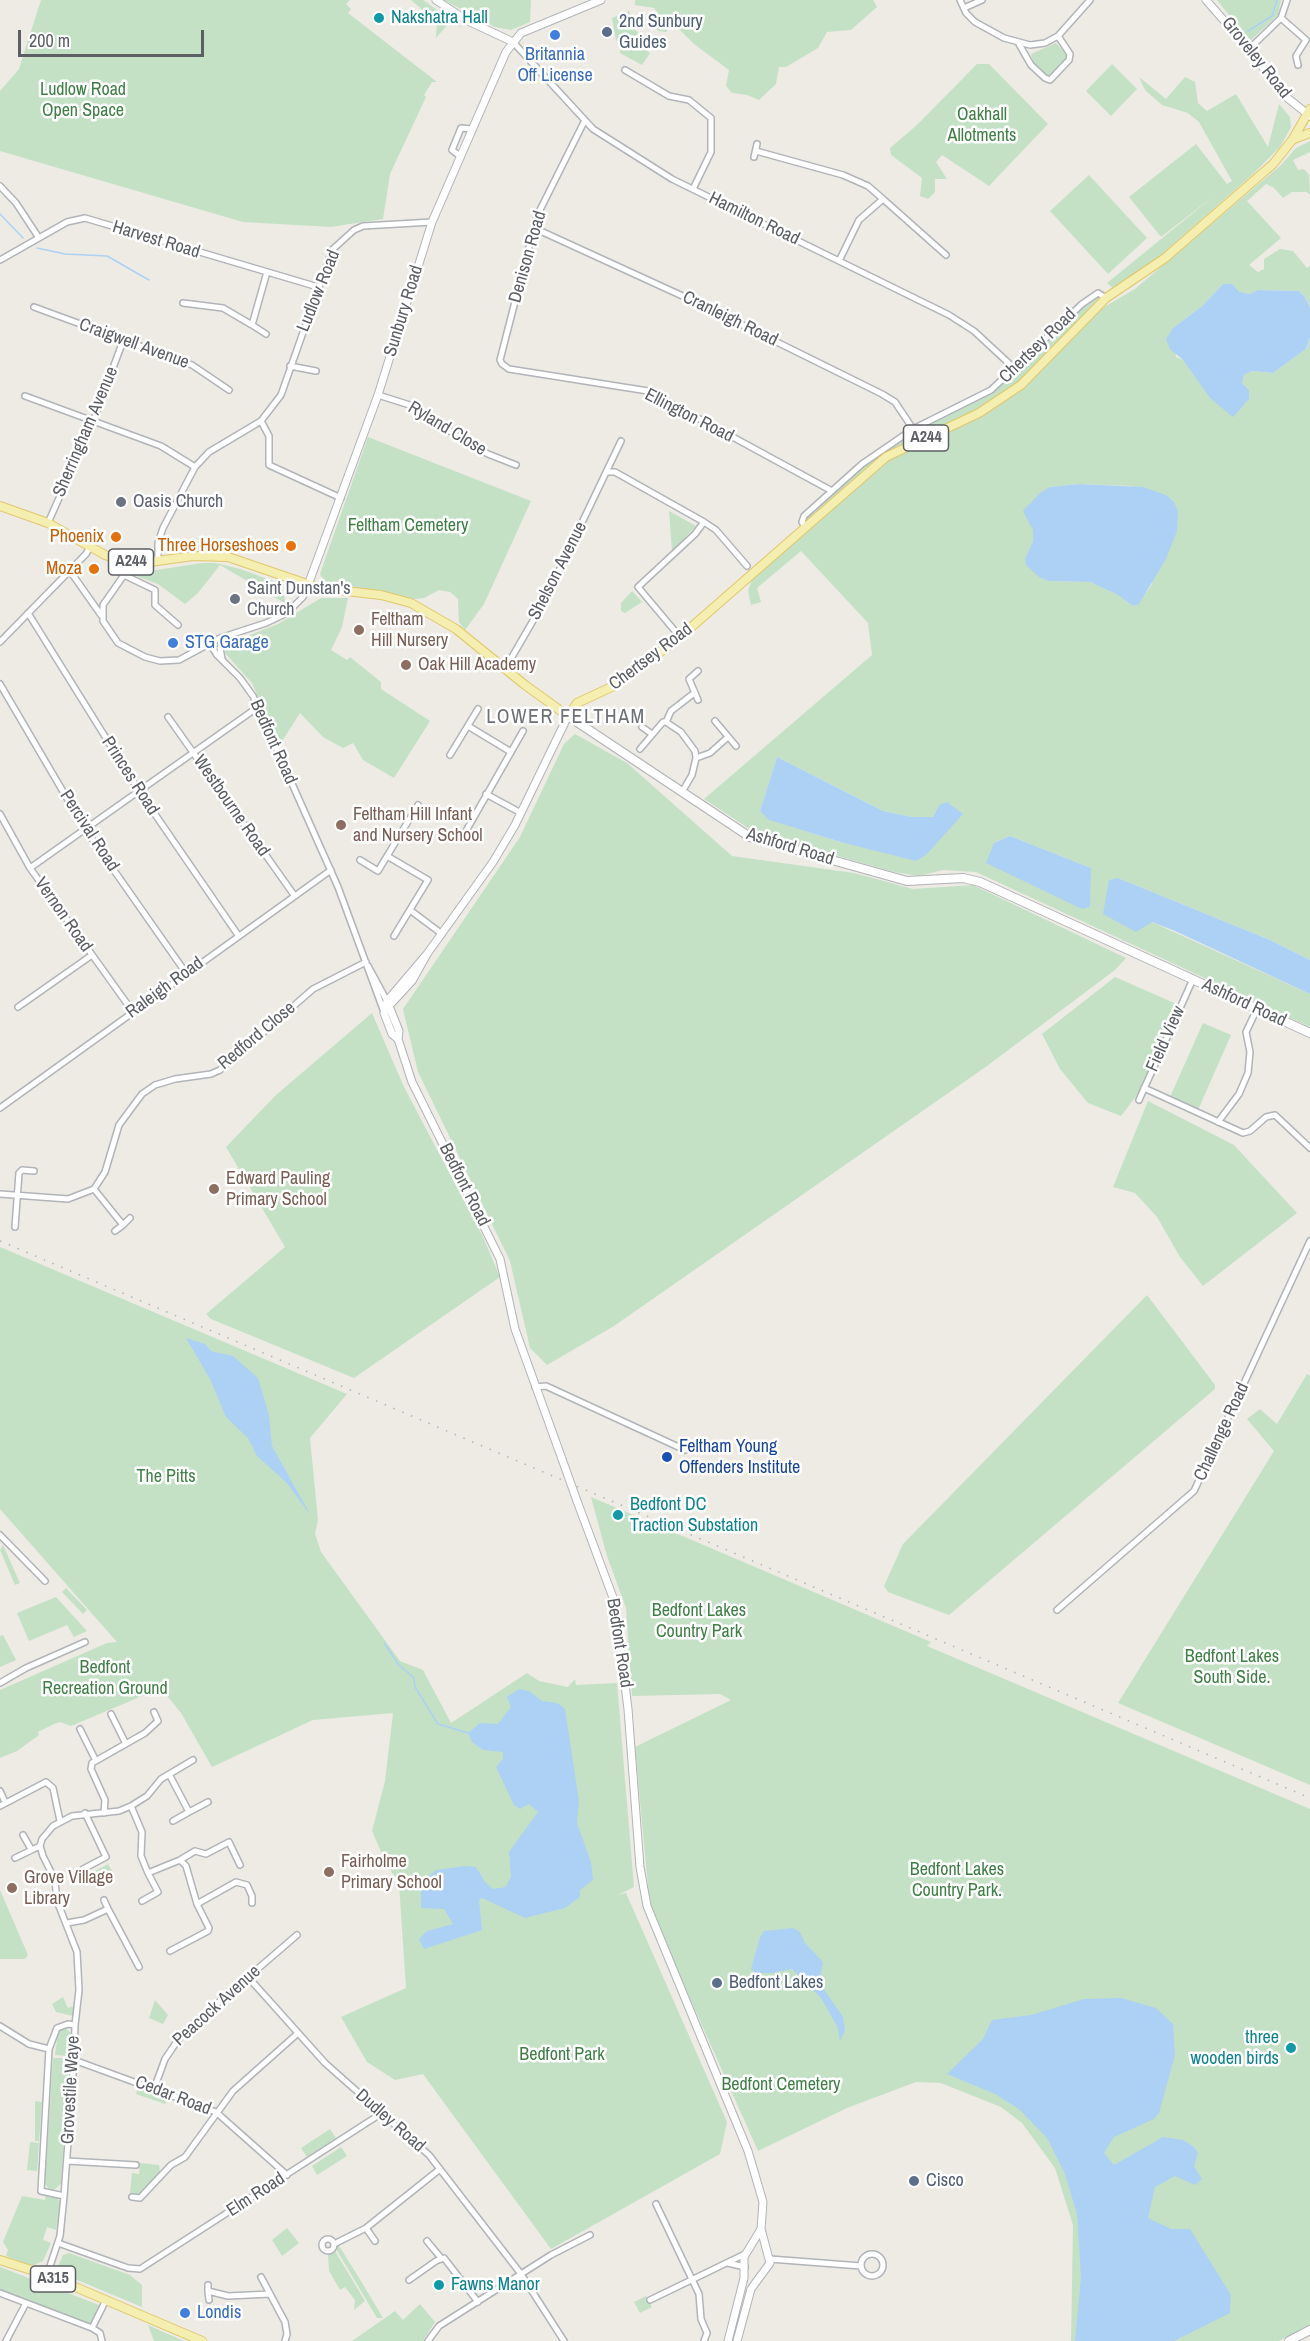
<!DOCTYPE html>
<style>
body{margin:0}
#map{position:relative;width:1310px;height:2341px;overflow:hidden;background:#edebe4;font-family:"Archivo Narrow",sans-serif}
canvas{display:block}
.scale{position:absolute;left:18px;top:30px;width:186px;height:27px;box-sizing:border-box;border:3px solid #5c5f63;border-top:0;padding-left:8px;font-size:18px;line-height:21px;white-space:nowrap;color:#5c5f63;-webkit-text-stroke:4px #fff;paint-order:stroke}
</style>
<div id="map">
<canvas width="1310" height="2341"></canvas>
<div class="scale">200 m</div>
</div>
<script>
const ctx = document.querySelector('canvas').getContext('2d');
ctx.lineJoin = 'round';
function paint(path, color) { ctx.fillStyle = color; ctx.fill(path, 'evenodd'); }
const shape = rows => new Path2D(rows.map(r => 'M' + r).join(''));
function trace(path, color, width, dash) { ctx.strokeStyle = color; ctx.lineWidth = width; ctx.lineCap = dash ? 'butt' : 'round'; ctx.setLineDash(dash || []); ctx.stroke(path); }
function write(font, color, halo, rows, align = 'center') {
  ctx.font = font + ' "Archivo Narrow",sans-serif'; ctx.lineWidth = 5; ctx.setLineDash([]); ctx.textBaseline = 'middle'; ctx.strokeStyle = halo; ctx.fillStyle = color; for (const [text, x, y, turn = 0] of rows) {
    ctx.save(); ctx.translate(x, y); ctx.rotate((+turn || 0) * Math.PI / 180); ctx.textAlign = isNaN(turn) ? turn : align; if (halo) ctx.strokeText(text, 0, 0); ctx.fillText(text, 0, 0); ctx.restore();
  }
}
const green = shape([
 [41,0,350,0,346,4,351,9,348,13,437,82,432,82,424,95,426,97,390,174,383,219,331,227,243,222,0,151,0,91,19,69],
 [411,0,423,0,463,28,450,22,436,38,437,22],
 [444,0,531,0,530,22,511,30,495,27],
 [635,0,873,0,877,7,851,30,827,32,818,48,786,67,779,67,776,84,759,100,747,95,732,93,726,86,729,70,694,44,673,23,666,32,658,31,654,25,658,13,654,8,635,5],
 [1217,0,1281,0,1278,15,1250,41],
 [629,11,635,30,652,44,646,50,650,53,642,65,620,53,621,48,616,40,612,18],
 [1056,43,1067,55,1066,60,1050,76,1045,76,1034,65,1031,54],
 [977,64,989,64,1048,124,989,186,942,155,936,162,947,179,935,179,935,192,928,199,920,196,922,178,891,155,890,148,917,125],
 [1112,64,1137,89,1111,116,1086,91],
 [1139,77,1166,99,1185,77,1195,82,1198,103,1207,111,1236,94,1268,147,1279,104,1290,117,1291,127,1280,147,1253,174,1169,248,1133,286,1119,294,1107,283,1214,196,1161,237,1129,197,1196,144,1227,184,1232,181,1199,122,1188,113,1162,105,1145,90],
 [1310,141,1310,152,1293,160,1298,170,1304,169,1309,175,1310,195,1307,192,1292,192,1283,198,1274,188,1266,184,1247,201,1281,238,1249,265,1258,272,1264,269,1264,259,1280,249,1293,251,1307,268,1310,266,1310,308,1305,297,1299,291,1258,290,1251,294,1239,293,1223,284,1202,306,1173,328,1176,357,1183,360,1203,385,1210,398,1249,390,1242,383,1244,375,1252,371,1273,373,1306,349,1310,337,1310,960,1270,940,1118,878,1152,922,1310,994,1310,1027,976,872,943,870,919,876,894,872,754,832,704,799,872,655,868,623,801,551,757,588,761,602,751,605,748,590,752,580,888,460,985,413,1099,310,1135,289,1281,165,1296,148],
 [1079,484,1132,486,1152,584,1139,603,1133,606,1116,594,1090,582,1049,581,1025,560,1033,541,1033,530,1050,487],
 [777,757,883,811,912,817,933,817,939,805,916,860,844,843,770,820,760,811],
 [1010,836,1091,868,994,843],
 [1089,175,1147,238,1108,274,1050,211],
 [1094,294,1104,296,1001,399,896,451,806,528,802,522,804,516,862,464,897,438,981,396],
 [368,437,531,501,484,604,465,630,459,622,458,599,450,592,439,590,424,598,415,599,324,581,320,574],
 [669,511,696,526,672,551],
 [202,563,214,563,220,564,240,569,281,584,286,604,220,565,198,593,185,604,158,584,131,574],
 [632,591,642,602,625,613,621,611,621,603],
 [321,598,348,598,342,627,331,650,347,660,350,657,381,682,381,689,430,721,394,778,363,760,353,743,343,748,323,737,300,713,279,746,252,683,225,653,226,646,232,642,278,624],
 [575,734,627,763,732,856,854,873,913,889,973,885,1126,958,1115,970,987,1066,614,1326,547,1365,530,1348,510,1261,418,1072,403,1009,520,837,564,744],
 [1115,977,1179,1005,1140,1091,1121,1116,1088,1103,1060,1069,1042,1034],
 [372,1013,404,1087,483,1237,500,1277,354,1378,211,1319,206,1314,285,1247,226,1147,276,1095],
 [1203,1023,1231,1035,1198,1110,1170,1097],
 [1148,1101,1234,1145,1297,1213,1203,1286,1180,1257,1157,1217,1135,1193,1113,1187],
 [0,1247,347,1394,310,1438,318,1520,315,1534,321,1552,400,1661,423,1670,451,1723,527,1673,539,1681,568,1687,575,1679,576,1685,617,1683,634,1887,618,1895,626,1893,727,2122,720,2154,551,2249,423,2074,395,2080,367,2062,341,2017,406,1988,399,1884,385,1861,372,1831,385,1781,393,1713,313,1720,212,1767,181,1713,161,1688,71,1726,60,1722,54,1724,38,1732,39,1735,17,1751,0,1758,0,1690,107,1643,117,1642,0,1509],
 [1147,1295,1215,1385,1215,1389,949,1615,888,1592,884,1586,903,1544],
 [1307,1374,1310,1376,1310,1785,1118,1703,1274,1451,1247,1419,1260,1409,1277,1424],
 [591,1497,931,1642,927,1646,1310,1809,1310,2325,1279,2341,1071,2341,1073,2225,1055,2168,1022,2123,1001,2107,941,2083,916,2082,847,2108,758,2151,650,1909,635,1747,731,1700,720,1694,632,1696,626,1608,607,1556],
 [3,1545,20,1583,15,1585,0,1550],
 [66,1588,87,1610,83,1614,62,1592],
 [56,1597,87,1631,74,1637,67,1625,29,1641,17,1613],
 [3,1635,16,1660,0,1667,0,1636],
 [108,1864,114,1874,101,1881,99,1877,91,1881,88,1875],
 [0,1890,28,1955,25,1959,0,1959],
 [63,1997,68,2008,73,2006,73,2016,56,2012,52,2004],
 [155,2000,168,2015,163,2024,149,2018],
 [64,2027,71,2033,69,2056,55,2055,58,2033],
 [53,2058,69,2058,61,2184,54,2190,48,2188,45,2183],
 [138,2088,168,2098,165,2104,136,2094],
 [35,2101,42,2102,39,2141,35,2141],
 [330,2129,336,2138,307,2157,301,2148],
 [30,2142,39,2143,37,2171,27,2170],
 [341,2147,347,2156,317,2175,312,2166],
 [140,2163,159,2165,160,2172,145,2190,138,2194,130,2193,132,2173,139,2174],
 [46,2195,56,2197,60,2202,56,2230,47,2227,43,2240,51,2243,43,2261,32,2266,6,2256,8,2250,3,2242,22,2196,45,2200],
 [287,2228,299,2243,282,2256,272,2240],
 [338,2244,364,2286,383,2318,377,2318,336,2249],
 [335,2251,365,2301,354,2310,355,2300,345,2287,340,2290,329,2271,328,2255],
 [69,2253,130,2275,142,2285,142,2307,56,2271,63,2255],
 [0,2267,99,2305,92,2324,84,2323,0,2290],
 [646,2296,652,2307,640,2313,634,2302],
 [420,2304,435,2322,423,2341,352,2341,395,2311,403,2320],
 [148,2325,161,2331,184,2341,154,2341]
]);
const water = shape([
 [1223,284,1232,284,1239,292,1250,294,1258,290,1299,291,1305,297,1310,308,1310,337,1306,349,1273,373,1252,371,1244,375,1242,383,1249,390,1249,399,1233,417,1210,398,1183,360,1170,349,1166,339,1173,328,1202,306],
 [1079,484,1143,487,1166,495,1174,502,1178,511,1177,531,1166,559,1139,604,1133,606,1116,594,1090,582,1049,581,1039,577,1026,565,1025,559,1033,541,1033,530,1023,511,1040,493,1050,487],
 [777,757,883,811,912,817,933,817,939,805,947,802,963,814,926,855,916,861,844,843,769,820,760,811],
 [1010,836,1091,868,1090,907,1082,909,986,863,994,843],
 [1118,878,1270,940,1310,960,1310,994,1175,931,1152,922,1136,932,1103,914,1109,880],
 [186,1338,205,1344,211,1351,233,1356,258,1378,269,1415,272,1446,311,1516,286,1482,257,1456,248,1438,226,1417,210,1379],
 [519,1689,529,1691,542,1701,557,1703,565,1709,579,1801,577,1823,591,1862,593,1880,580,1890,580,1897,565,1908,525,1918,482,1898,479,1900,482,1930,424,1949,419,1939,427,1931,453,1924,444,1909,421,1908,421,1882,436,1870,465,1866,476,1867,485,1882,493,1889,506,1887,511,1876,509,1852,538,1812,529,1804,520,1809,514,1805,496,1767,503,1759,503,1752,483,1750,472,1742,468,1733,480,1723,498,1724,511,1707,507,1697],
 [793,1928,800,1932,805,1943,823,1962,820,1978,823,1988,843,2017,845,2030,840,2041,837,2026,821,1998,792,1969,772,1973,756,1973,751,1969,760,1937,764,1931],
 [1121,1998,1156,2008,1173,2024,1175,2055,1159,2113,1154,2119,1114,2137,1104,2153,1114,2165,1163,2137,1183,2140,1194,2147,1198,2153,1194,2166,1202,2179,1195,2185,1175,2176,1155,2187,1148,2218,1171,2229,1190,2229,1231,2295,1230,2313,1174,2341,1075,2341,1081,2277,1077,2214,1065,2174,1047,2138,1019,2109,995,2094,947,2074,983,2039,992,2020,1031,2015,1084,1999]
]);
const stream = shape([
 [1248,31,1272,16,1277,0],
 [0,214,23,238],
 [37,248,65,254,107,256,149,280],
 [384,1643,399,1665,414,1678,415,1687,438,1724,468,1733]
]);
const minor = shape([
 [960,0,966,13,975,22,1004,38,1030,45,1045,43,1058,36,1090,0],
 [964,8,982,0],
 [1281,18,1306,40,1296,56,1298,65],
 [513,42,593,129,672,179,949,315,974,331,1015,369],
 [1019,44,1031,65,1045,78,1050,80,1069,60,1070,54,1058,36],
 [1249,49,1281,18,1287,0],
 [625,70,669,96,689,100,711,118,711,152,693,189],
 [584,122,537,216,500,360,502,364,509,369,648,391,832,491],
 [756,151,843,175,868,186,883,199,859,220,839,261],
 [460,156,452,150,461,128,472,129],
 [754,157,757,144],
 [0,186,16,203,39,238],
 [883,199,946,255],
 [534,228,700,304,882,394,895,402,913,429],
 [0,260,67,222,85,218,318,287],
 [183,303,223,308,252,325,267,272],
 [34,307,192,365,229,390],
 [252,325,266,334],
 [290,366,316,371],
 [378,395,416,407,461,439,488,454,516,465],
 [25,396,161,446,195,467],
 [261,421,281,395,332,250,354,230,363,226,432,222],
 [607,472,615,472,704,522,716,530,747,566],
 [48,523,94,419,123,341],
 [806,528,802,522,804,516,862,464,913,429,991,390,1082,304,1098,293,1106,298],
 [158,561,158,543,163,528,195,467,209,452,261,421,269,436,269,465,341,498],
 [129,562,124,575,103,605,103,621,118,643,145,657,160,661,179,660,220,638,266,623,287,613,303,597,308,585],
 [70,571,101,615],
 [124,575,155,590,155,605,178,625],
 [28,613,139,791,238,935],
 [680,637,638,587,695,534,704,522],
 [0,642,86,554,90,547],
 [210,644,217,655,240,678,253,696,338,887,384,1012],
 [222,659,220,648,226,637],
 [505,669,545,600,621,441],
 [698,671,689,679,698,700],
 [0,684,85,829,186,973],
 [168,717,294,895],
 [715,721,736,746],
 [666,722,671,711,693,694],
 [468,726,511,752],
 [642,727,652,734],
 [640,749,663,722,666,722,681,732,695,751,696,758,692,775,682,792],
 [450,755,478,709],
 [696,758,710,753,728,737],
 [486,794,521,813],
 [0,814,30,868,133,1012],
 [462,838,523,731],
 [387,856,428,880,394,936],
 [360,860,378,871,418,805],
 [30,868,258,707],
 [410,910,442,934],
 [368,966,388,1003],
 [18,1007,92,955],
 [1144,1088,1243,1133,1250,1131,1266,1117,1275,1115,1310,1148],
 [1139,1100,1193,979],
 [0,1108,331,870],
 [1218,1122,1239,1094,1248,1073,1250,1052,1246,1032,1257,1009],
 [94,1189,123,1225,130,1218],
 [0,1194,68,1199,94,1189,105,1172,119,1125,142,1094,155,1085,175,1079,211,1074,220,1070,313,989,366,962],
 [15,1227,19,1173,22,1170,34,1171],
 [115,1231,123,1225],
 [535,1387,546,1386,685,1450],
 [0,1535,45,1581],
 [1057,1610,1194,1491,1310,1241],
 [0,1683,26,1668,85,1642],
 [111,1714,126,1744],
 [80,1729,95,1759],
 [169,1774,189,1812,173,1821],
 [0,1791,5,1802],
 [0,1806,46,1782,53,1788,60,1821],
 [131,1806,142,1832,141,1856,148,1873,180,1860,186,1866,197,1904,209,1928,208,1931,170,1951],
 [189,1812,208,1802],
 [104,1813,105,1800,91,1769,92,1763,145,1733,158,1721,154,1712],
 [23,1835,31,1849],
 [15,1858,40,1846],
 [180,1860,195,1851,206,1854,229,1842,240,1865],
 [83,1869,106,1857,85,1813],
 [142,1901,158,1892,148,1873],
 [197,1904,236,1882,247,1885,252,1896,252,1903],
 [108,1909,139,1967],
 [67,1923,84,1920,108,1909,104,1900],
 [248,1977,325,2063,429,2155,521,2274,564,2341],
 [75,2025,79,1990,77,1952,57,1901,55,1880,43,1856,40,1846,42,1839,53,1826,72,1816,119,1811,131,1806,147,1796,161,1779,193,1760],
 [0,2026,29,2044,49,2049],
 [74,2060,216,2112,287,2175],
 [154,2089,165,2059,182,2034,297,1935],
 [67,2161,136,2165],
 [132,2197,140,2198,171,2165,185,2157,233,2091,297,2034],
 [656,2204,699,2294,701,2319,707,2333,704,2341],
 [366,2228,375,2241],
 '322 2245a6 6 0 1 1 12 0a6 6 0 1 1-12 0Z',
 [427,2241,441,2258],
 [58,2243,128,2268,140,2269,382,2113],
 [334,2244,366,2228,440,2169],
 '861 2265a11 11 0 1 1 22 0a11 11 0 1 1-22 0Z',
 [770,2259,861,2266],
 [728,2263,745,2267],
 [47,2275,60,2236,64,2196,74,2060,75,2025,68,2024,57,2028,49,2049,41,2191,64,2196],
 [261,2277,285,2322,287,2334,285,2341],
 [409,2280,436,2261,444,2258,478,2302],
 [208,2285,208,2291,228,2296,270,2294],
 [208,2291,209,2300],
 [0,2293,92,2328,106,2300],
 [650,2300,745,2254],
 [92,2328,100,2333,102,2341],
 [6,2341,26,2303],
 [428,2341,439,2326,551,2255,590,2235]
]);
const tertiary = shape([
 [436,0,466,20,513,42],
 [1206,0,1249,49,1285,96,1310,116],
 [308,585,378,395,432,222,506,52,521,33,601,0],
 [427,954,412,981,389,1006,399,1031,398,1039,412,1082,500,1259,515,1329,562,1459],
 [398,1039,392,1034,384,1013,387,1001,427,954,493,862,515,825,568,716],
 [577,1501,615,1603,628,1709,640,1867,647,1906,748,2151,763,2202,761,2229,744,2257,744,2278,728,2341],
 [737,2341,751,2289,770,2263,761,2229]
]);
const secondary = shape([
 [568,716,750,837,907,881,963,878,980,882,1310,1033],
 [1289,2341,1310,2330]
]);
const primary = shape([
 [1294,139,1310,133],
 [0,506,48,523,105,555,122,561,143,563,193,556,228,557,319,588,381,595,411,603,456,629,525,685,568,716,577,703,618,684,680,637,886,457,979,413,1021,385,1106,298,1165,258,1273,164,1293,139,1310,109],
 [0,2260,47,2275,202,2341]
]);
const rail = shape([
 [0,1241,1310,1798]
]);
const tertiaryBridge = shape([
 [562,1459,577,1501]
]);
const markers = [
 [379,18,6,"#0f9aa8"],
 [607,32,6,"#5c6f8a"],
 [555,35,6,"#3f7fe0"],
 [121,502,6,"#6b7280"],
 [116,537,6,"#e8710a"],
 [291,546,6,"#e8710a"],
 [94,569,6,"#e8710a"],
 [235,599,6,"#6b7280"],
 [359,630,6,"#8d6e63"],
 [173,643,6,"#3f7fe0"],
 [406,665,6,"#8d6e63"],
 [341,825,6,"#8d6e63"],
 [214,1189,6,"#8d6e63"],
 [667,1457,6,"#1a4fb4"],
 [618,1515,6,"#0f9aa8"],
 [329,1872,6,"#8d6e63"],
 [12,1888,6,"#8d6e63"],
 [717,1983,6,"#5c6f8a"],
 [1291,2048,6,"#0f9aa8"],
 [914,2181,6,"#5c6f8a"],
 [439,2285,6,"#0f9aa8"],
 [185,2313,6,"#3f7fe0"]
];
const shields = [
 [926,438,45],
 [131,562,45],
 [53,2279,45]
];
const shieldNames = [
 ["A244",926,438],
 ["A244",131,562],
 ["A315",53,2279]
];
const cultureNames = [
 ["Nakshatra Hall",391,18],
 ["Bedfont DC",630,1505],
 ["Traction Substation",630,1526],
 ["three",1279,2038,"right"],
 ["wooden birds",1279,2059,"right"],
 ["Fawns Manor",451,2285]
];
const serviceNames = [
 ["2nd Sunbury",619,22],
 ["Guides",619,43],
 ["Bedfont Lakes",729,1983],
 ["Cisco",926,2181]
];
const shopNames = [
 ["Britannia",555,55,"center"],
 ["Off License",555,76,"center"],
 ["STG Garage",185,643],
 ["Londis",197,2313]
];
const streetNames = [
 ["Groveley Road",1256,58,51],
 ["Hamilton Road",754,219,26],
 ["Harvest Road",156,240,17],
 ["Denison Road",528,257,-74],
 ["Ludlow Road",319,291,-68],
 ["Sunbury Road",404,311,-73],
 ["Cranleigh Road",730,319,26],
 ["Craigwell Avenue",134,344,20],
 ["Chertsey Road",1038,346,-44],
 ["Ellington Road",689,416,27],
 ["Ryland Close",447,429,31],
 ["Sherringham Avenue",86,432,-67],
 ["Shelson Avenue",558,571,-63],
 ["Chertsey Road",651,657,-37],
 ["Bedfont Road",273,742,66],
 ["Princes Road",130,776,57],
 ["Westbourne Road",231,806,55],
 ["Percival Road",89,831,57],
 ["Ashford Road",790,847,17],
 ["Vernon Road",63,915,55],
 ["Raleigh Road",165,988,-36],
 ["Ashford Road",1244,1003,25],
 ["Redford Close",257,1036,-40],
 ["Field View",1166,1039,-66],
 ["Bedfont Road",464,1185,63],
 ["Challenge Road",1222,1432,-65],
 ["Bedfont Road",619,1643,81],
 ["Peacock Avenue",217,2006,-42],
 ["Grovestile Waye",71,2090,-87],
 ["Cedar Road",173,2096,21],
 ["Dudley Road",390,2121,41],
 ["Elm Road",256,2195,-33]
];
const parkNames = [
 ["Ludlow Road",83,90],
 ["Open Space",83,111],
 ["Oakhall",982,115],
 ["Allotments",982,136],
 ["Feltham Cemetery",408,526],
 ["The Pitts",166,1477],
 ["Bedfont Lakes",699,1611],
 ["Country Park",699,1632],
 ["Bedfont Lakes",1232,1657],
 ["South Side.",1232,1678],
 ["Bedfont",105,1668],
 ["Recreation Ground",105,1689],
 ["Bedfont Lakes",957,1870],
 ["Country Park.",957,1891],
 ["Bedfont Park",562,2055],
 ["Bedfont Cemetery",781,2085]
];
const worshipNames = [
 ["Oasis Church",133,502],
 ["Saint Dunstan's",247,589],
 ["Church",247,610]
];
const foodNames = [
 ["Phoenix",104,537],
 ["Three Horseshoes",279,546],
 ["Moza",82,569]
];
const educationNames = [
 ["Feltham",371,620],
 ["Hill Nursery",371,641],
 ["Oak Hill Academy",418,665],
 ["Feltham Hill Infant",353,815],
 ["and Nursery School",353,836],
 ["Edward Pauling",226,1179],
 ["Primary School",226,1200],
 ["Fairholme",341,1862],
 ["Primary School",341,1883],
 ["Grove Village",24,1878],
 ["Library",24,1899]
];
const transitNames = [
 ["Feltham Young",679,1447],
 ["Offenders Institute",679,1468]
];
const neighbourhoodNames = [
 ["LOWER FELTHAM",566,718]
];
paint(green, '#c4e1c6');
paint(water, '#add1f4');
trace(stream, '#add1f4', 1.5);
trace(minor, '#b1b4b8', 8);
trace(tertiary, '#b1b4b8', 9);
trace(secondary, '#b1b3b7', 10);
trace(primary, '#e0c76a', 10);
trace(minor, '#fff', 5);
trace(tertiary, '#fff', 7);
trace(secondary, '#fff', 8);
trace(primary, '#f5eeb1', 8);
trace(rail, '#b2b3b3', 1.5, [1.5, 8]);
trace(tertiaryBridge, '#b1b4b8', 9, []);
trace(tertiaryBridge, '#fff', 7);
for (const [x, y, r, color] of markers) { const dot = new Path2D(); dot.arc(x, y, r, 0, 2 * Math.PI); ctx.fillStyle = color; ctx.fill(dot); trace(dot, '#fff', 2); }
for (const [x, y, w] of shields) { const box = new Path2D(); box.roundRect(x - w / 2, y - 13, w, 26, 4.5); ctx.fillStyle = '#fff'; ctx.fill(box); trace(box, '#5c5f63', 1.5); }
write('bold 16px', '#5c5f63', null, shieldNames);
write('18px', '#0d838f', '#fff', cultureNames, 'left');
write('18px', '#4e5e75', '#fff', serviceNames, 'left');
write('18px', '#366cbe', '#fff', shopNames, 'left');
write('18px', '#5c5f63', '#fff', streetNames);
write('18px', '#3f7f46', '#fff', parkNames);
write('18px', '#5b616d', '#fff', worshipNames, 'left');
write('18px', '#c56008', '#fff', foodNames, 'right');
write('18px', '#785e54', '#fff', educationNames, 'left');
write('18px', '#164399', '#fff', transitNames, 'left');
ctx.letterSpacing = '1.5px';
write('20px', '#6d7175', '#fff', neighbourhoodNames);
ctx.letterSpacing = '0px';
</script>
